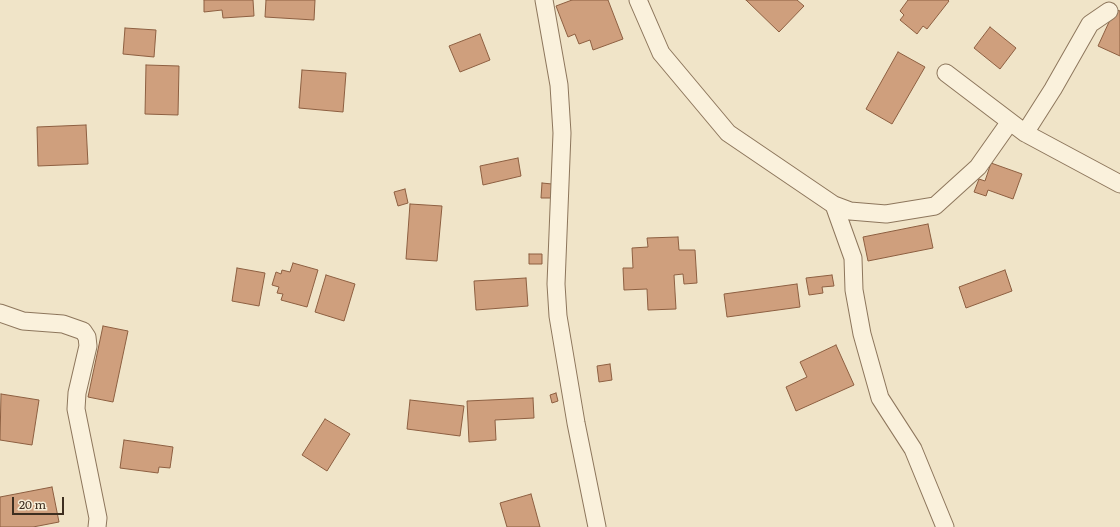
<!DOCTYPE html>
<style>
body{margin:0}
#map{position:relative;width:1120px;height:527px;overflow:hidden;background:#f0e4c8;font-family:Literata,serif}
canvas{display:block}
.scale{position:absolute;left:12px;top:497px;width:52px;height:18px;box-sizing:border-box;border:2px solid #3d2e20;border-top:0;padding-left:5px;font-size:12px;line-height:14px;white-space:nowrap;color:#3d2e20;-webkit-text-stroke:3px #f7eed8;paint-order:stroke}
</style>
<div id="map">
<canvas width="1120" height="527"></canvas>
<div class="scale">20 m</div>
</div>
<script>
const ctx = document.querySelector('canvas').getContext('2d');
ctx.lineJoin = 'round';
function paint(path, color) { ctx.fillStyle = color; ctx.fill(path, 'evenodd'); }
const shape = rows => new Path2D(rows.map(r => 'M' + r).join(''));
function trace(path, color, width, dash) { ctx.strokeStyle = color; ctx.lineWidth = width; ctx.lineCap = dash ? 'butt' : 'round'; ctx.setLineDash(dash || []); ctx.stroke(path); }
const building = shape([
 [204,0,253,0,254,16,223,18,222,10,204,12,204,0],
 [266,0,315,0,314,20,265,17,266,0],
 [572,0,608,0,623,39,593,50,590,40,579,44,575,34,568,37,556,6,572,0],
 [746,0,797,0,804,6,779,32,746,0],
 [908,0,948,0,949,1,927,29,923,26,917,34,900,20,904,15,900,11,908,0],
 [1115,9,1120,11,1120,56,1098,46,1115,9],
 [990,27,1016,48,1000,69,974,48,990,27],
 [125,28,156,30,154,57,123,54,125,28],
 [480,34,490,60,460,72,449,46,480,34],
 [898,52,925,67,892,124,866,109,898,52],
 [146,65,179,66,178,115,145,114,146,65],
 [302,70,346,73,343,112,299,108,302,70],
 [86,125,88,164,38,166,37,127,86,125],
 [518,158,521,176,483,185,480,166,518,158],
 [991,163,1022,174,1013,199,988,190,986,196,974,192,979,179,985,181,991,163],
 [542,183,552,184,551,198,541,198,542,183],
 [405,189,408,203,398,206,394,192,405,189],
 [410,204,442,206,437,261,406,259,410,204],
 [928,224,933,248,868,261,863,237,928,224],
 [678,237,679,250,695,250,697,283,684,284,683,274,674,275,676,309,648,310,647,289,624,290,623,268,633,268,632,248,648,247,647,238,678,237],
 [529,254,542,254,542,264,529,264,529,254],
 [293,263,318,270,307,307,281,300,283,294,277,293,279,287,272,285,276,272,281,274,282,270,290,272,293,263],
 [237,268,265,273,259,306,232,301,237,268],
 [1005,270,1012,291,966,308,959,287,1005,270],
 [326,275,355,284,344,321,315,312,326,275],
 [832,275,834,286,822,287,823,293,809,295,806,278,832,275],
 [526,278,528,306,476,310,474,281,526,278],
 [797,284,800,307,727,317,724,294,797,284],
 [103,326,128,331,113,402,88,397,103,326],
 [836,345,854,385,796,411,786,387,807,377,800,362,836,345],
 [610,364,612,380,599,382,597,366,610,364],
 [556,393,558,401,552,403,550,395,556,393],
 [1,394,39,400,32,445,0,440,1,394],
 [533,398,534,418,495,420,496,440,469,442,467,401,533,398],
 [410,400,464,406,460,436,407,429,410,400],
 [325,419,350,434,327,471,302,455,325,419],
 [124,440,173,447,170,468,159,467,158,473,120,468,124,440],
 [52,487,59,522,33,527,0,527,0,497,52,487],
 [531,494,540,527,507,527,500,503,531,494]
]);
const street = shape([
 [544,0,559,85,562,133,556,284,558,316,576,423,597,527],
 [638,0,661,53,728,133,834,205,850,211,886,214,935,206,978,167,1009,123],
 [946,73,1025,133,1120,184],
 [1025,133,1053,89,1090,24,1109,11],
 [834,205,853,258,854,290,862,334,880,398,913,449,945,527],
 [0,313,23,321,63,324,83,331,87,337,88,346,77,393,76,409,98,518,97,527]
]);
paint(building, '#cf9f7d');
trace(building, '#8d5f41', 1);
trace(street, '#8d765c', 19);
trace(street, '#faf1dc', 17);
</script>
